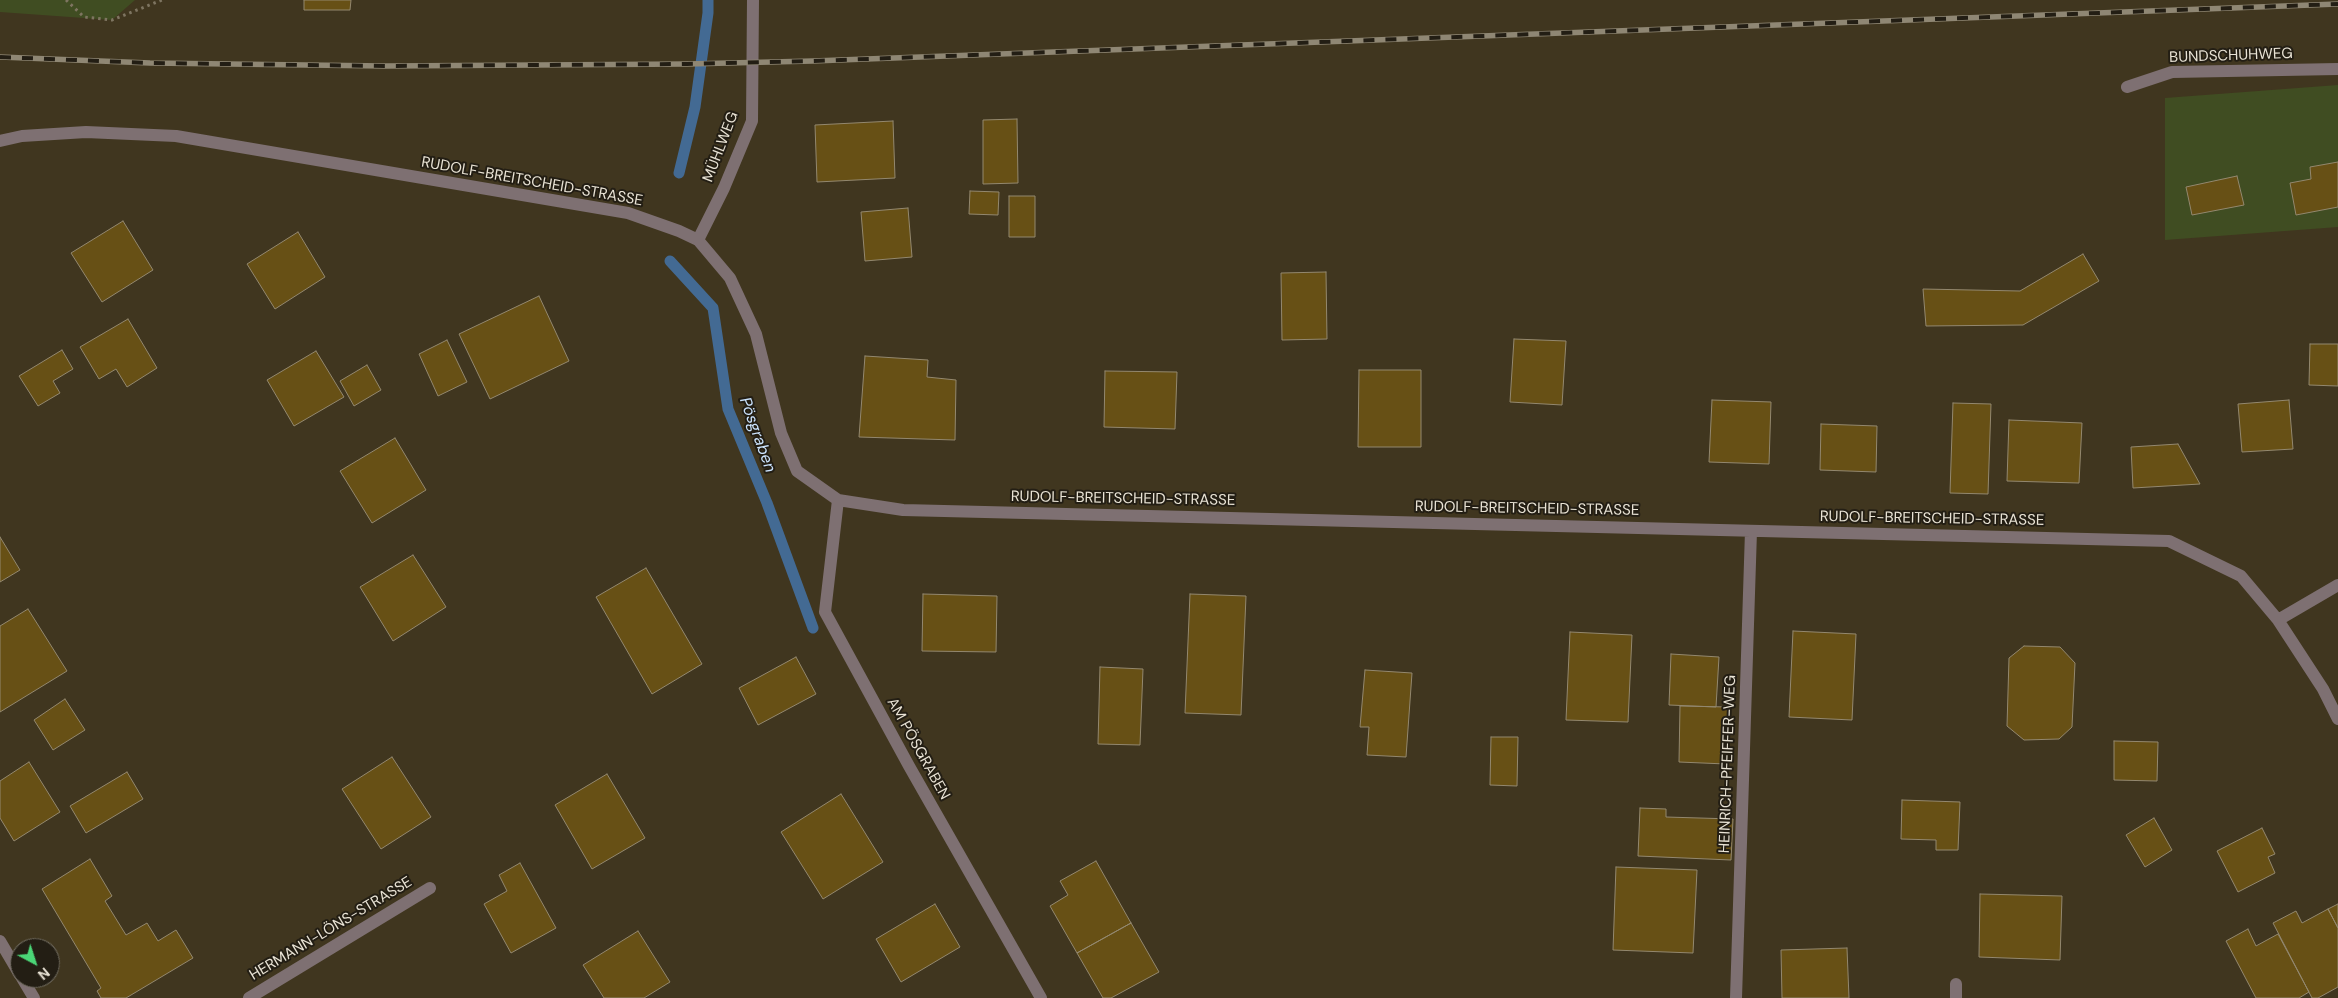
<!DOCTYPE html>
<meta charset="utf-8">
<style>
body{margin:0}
#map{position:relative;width:2338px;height:998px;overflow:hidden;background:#40361f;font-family:"DM Sans",sans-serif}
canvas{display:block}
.north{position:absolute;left:10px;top:938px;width:50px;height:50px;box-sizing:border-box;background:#231e14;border:1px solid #726d61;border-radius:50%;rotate:140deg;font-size:14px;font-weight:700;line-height:20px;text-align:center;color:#e9e3d5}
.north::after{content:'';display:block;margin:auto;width:18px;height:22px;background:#4bd677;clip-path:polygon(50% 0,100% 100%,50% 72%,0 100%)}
</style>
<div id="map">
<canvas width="2338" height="998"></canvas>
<div class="north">N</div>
</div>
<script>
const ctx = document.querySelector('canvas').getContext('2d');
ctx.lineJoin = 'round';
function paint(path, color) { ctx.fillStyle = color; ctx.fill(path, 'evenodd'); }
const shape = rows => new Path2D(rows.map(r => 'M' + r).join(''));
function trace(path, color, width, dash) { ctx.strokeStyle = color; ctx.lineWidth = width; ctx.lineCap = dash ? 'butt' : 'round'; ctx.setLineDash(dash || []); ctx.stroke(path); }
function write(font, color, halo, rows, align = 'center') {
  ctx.font = font + ' "DM Sans",sans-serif'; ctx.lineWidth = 4; ctx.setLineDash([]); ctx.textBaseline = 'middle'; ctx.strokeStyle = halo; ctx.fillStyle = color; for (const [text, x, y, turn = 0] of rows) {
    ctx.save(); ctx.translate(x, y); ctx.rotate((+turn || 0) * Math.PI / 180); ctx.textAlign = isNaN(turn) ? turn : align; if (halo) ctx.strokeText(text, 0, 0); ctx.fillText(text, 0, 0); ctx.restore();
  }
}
const green = shape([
 [0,0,135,0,112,20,0,12],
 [2338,85,2338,227,2165,240,2165,98]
]);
const stream = shape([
 [679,173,695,107,708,13,708,0],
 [670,261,713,308,728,409,767,503,813,628]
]);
const building = shape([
 [304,0,351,0,350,10,304,10,304,0],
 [1017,119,1018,183,983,184,983,120,1017,119],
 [893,121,895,178,817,182,815,125,893,121],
 [2338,162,2338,207,2296,215,2290,183,2311,179,2310,167,2338,162],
 [2237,176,2244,205,2192,215,2186,187,2237,176],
 [970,191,999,192,998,215,969,214,970,191],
 [1009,196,1035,196,1035,237,1009,237,1009,196],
 [908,208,912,257,865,261,861,212,908,208],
 [123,221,153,270,102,302,71,253,123,221],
 [298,232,325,277,275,309,247,264,298,232],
 [2083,254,2099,281,2023,325,1926,326,1923,289,2020,291,2083,254],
 [1326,272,1327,339,1282,340,1281,273,1326,272],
 [539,296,569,361,490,399,459,334,539,296],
 [128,319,157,368,127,387,116,369,99,379,80,347,128,319],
 [1514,339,1566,341,1562,405,1510,402,1514,339],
 [447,340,467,382,438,396,419,354,447,340],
 [2310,344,2338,344,2338,386,2309,385,2310,344],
 [62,350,73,369,53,381,60,393,38,406,19,376,62,350],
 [316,351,344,397,294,426,267,380,316,351],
 [865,356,928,360,927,377,956,380,955,440,859,437,865,356],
 [367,365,381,390,354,406,340,381,367,365],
 [1359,370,1421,370,1421,447,1358,447,1359,370],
 [1105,371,1177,372,1175,429,1104,427,1105,371],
 [1712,400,1771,402,1769,464,1709,462,1712,400],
 [2289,400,2293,449,2242,452,2238,404,2289,400],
 [1953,403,1991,404,1988,494,1950,493,1953,403],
 [2009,420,2082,423,2079,483,2007,481,2009,420],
 [1821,424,1877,426,1876,472,1820,470,1821,424],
 [395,438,426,490,372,523,340,471,395,438],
 [2178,444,2200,484,2133,488,2131,447,2178,444],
 [0,537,20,570,0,582,0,537],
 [413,555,446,607,393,641,360,587,413,555],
 [646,568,702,664,652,694,596,597,646,568],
 [923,594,997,596,996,652,922,651,923,594],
 [1190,594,1246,596,1241,715,1185,713,1190,594],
 [28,609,67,671,0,712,0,626,28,609],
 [1793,631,1856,634,1852,720,1789,717,1793,631],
 [1570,632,1632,635,1628,722,1566,720,1570,632],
 [2024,646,2060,647,2075,663,2072,727,2059,739,2024,740,2007,726,2009,658,2024,646],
 [1671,654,1719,657,1716,707,1669,705,1671,654],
 [796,657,816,694,758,725,739,688,796,657],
 [1100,667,1143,669,1140,745,1098,744,1100,667],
 [1365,670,1412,673,1406,757,1367,755,1369,727,1360,727,1365,670],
 [65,699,85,730,53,750,34,720,65,699],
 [1680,706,1728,707,1726,764,1679,762,1680,706],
 [1491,737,1518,737,1517,786,1490,785,1491,737],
 [2114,741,2158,742,2157,781,2114,780,2114,741],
 [392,757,431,817,381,849,342,789,392,757],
 [29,762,60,812,14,841,0,818,0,781,29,762],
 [127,772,143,799,86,833,70,806,127,772],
 [607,774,645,838,592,869,555,805,607,774],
 [841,794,883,862,823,899,781,832,841,794],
 [1902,800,1960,802,1958,850,1936,850,1936,840,1901,839,1902,800],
 [1640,808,1666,809,1666,817,1733,819,1731,860,1638,856,1640,808],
 [2154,818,2172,850,2145,867,2126,835,2154,818],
 [2262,828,2275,854,2268,857,2275,873,2238,892,2217,851,2262,828],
 [90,859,112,896,105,901,126,935,147,923,158,941,176,930,193,958,126,998,101,998,97,991,101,988,42,889,90,859],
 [1096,861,1131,923,1077,953,1050,906,1068,895,1060,881,1096,861],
 [520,863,556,928,511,953,484,904,507,891,499,875,520,863],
 [1616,867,1697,870,1693,953,1613,950,1616,867],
 [1980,894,2062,896,2060,960,1979,957,1980,894],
 [935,904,960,947,901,982,876,939,935,904],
 [2338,904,2338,928,2328,909,2338,904],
 [2328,909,2338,928,2338,987,2318,998,2312,998,2273,923,2296,911,2302,923,2328,909],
 [1131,923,1159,972,1111,998,1103,998,1077,953,1131,923],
 [2248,929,2256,946,2278,934,2309,992,2299,998,2256,998,2226,941,2248,929],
 [638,931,670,982,644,998,604,998,583,965,638,931],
 [1847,948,1849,998,1782,998,1781,950,1847,948]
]);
const path = shape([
 [66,0,84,17,112,20,162,0]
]);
const minor = shape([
 [2127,87,2172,72,2338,69],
 [0,141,22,136,86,132,176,136,628,213,679,231,698,240,730,278,756,334,781,433,797,471,838,500,903,510,2169,541,2241,576,2278,620,2323,689,2338,719],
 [698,240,724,188,752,121,753,0],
 [838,500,825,612,909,766,1041,998],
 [2278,620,2338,585],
 [0,941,20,975],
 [22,978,34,998],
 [249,998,430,888],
 [1736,998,1751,531],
 [1956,998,1956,984]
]);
const rail = shape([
 [0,57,150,63,385,66,687,64,813,61,2338,4]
]);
const streetNames = [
 ["BUNDSCHUHWEG",2231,56,-2],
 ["MÜHLWEG",721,147,-69],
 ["RUDOLF-BREITSCHEID-STRASSE",532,182,10],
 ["RUDOLF-BREITSCHEID-STRASSE",1123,499,1],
 ["RUDOLF-BREITSCHEID-STRASSE",1527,509,1],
 ["RUDOLF-BREITSCHEID-STRASSE",1932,519,1],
 ["AM PÖSGRABEN",918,749,61],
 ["HEINRICH-PFEIFFER-WEG",1728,764,-88],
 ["HERMANN-LÖNS-STRASSE",331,929,-31]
];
const waterNames = [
 ["Pösgraben",757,435,70]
];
paint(green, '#404d22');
trace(stream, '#436a93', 11);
paint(building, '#675015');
trace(building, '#93886f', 1);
trace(path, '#7e7561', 3, [2.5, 4]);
trace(minor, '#7e7072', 12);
trace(rail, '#8f8774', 5.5);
trace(rail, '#231e14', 4, [11]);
write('15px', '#e9e3d5', '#231e14', streetNames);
write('italic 16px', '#cce4fe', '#231e14', waterNames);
</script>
